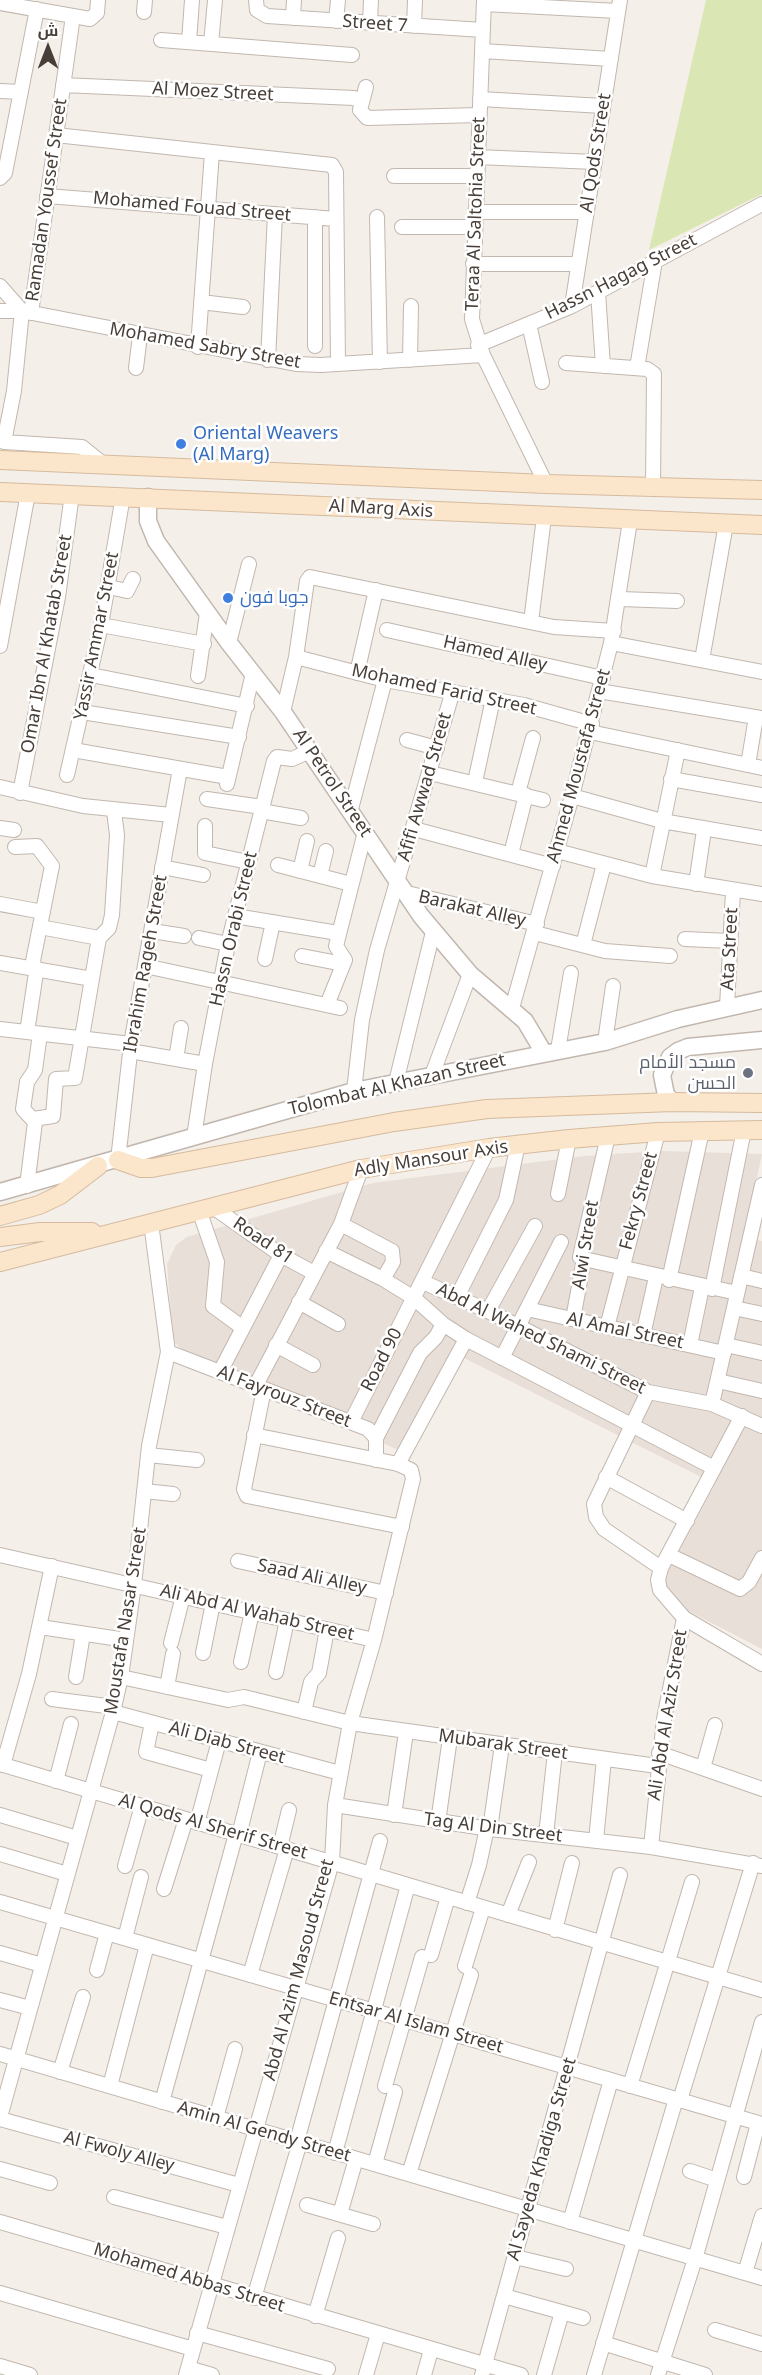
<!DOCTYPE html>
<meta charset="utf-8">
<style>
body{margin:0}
#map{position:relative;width:762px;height:2375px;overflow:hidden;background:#f4efe9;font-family:"Noto Sans",Cairo,sans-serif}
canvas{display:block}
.north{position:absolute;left:18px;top:18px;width:60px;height:60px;-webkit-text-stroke:4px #fff;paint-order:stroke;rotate:0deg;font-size:16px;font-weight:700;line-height:24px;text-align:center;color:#473e38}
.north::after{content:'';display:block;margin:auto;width:21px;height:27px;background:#473e38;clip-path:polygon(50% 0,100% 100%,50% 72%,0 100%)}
</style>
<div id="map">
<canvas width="762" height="2375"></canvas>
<div class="north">ش</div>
</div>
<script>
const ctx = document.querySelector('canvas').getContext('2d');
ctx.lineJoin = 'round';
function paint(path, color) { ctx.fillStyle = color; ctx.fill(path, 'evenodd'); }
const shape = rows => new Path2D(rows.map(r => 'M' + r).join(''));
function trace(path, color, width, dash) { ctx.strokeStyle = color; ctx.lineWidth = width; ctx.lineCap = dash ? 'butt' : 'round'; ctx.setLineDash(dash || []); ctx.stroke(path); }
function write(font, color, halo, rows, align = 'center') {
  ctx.font = font + ' "Noto Sans",Cairo,sans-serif'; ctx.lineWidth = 5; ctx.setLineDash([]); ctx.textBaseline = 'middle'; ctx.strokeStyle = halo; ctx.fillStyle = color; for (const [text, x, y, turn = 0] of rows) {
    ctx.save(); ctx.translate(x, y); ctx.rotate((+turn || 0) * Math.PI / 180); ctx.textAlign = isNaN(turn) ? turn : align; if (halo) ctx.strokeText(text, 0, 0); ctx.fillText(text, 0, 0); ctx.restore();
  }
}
const residential = shape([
 [662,1151,762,1154,744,1238,762,1241,762,1649,675,1604,665,1586,668,1572,715,1484,462,1357,409,1455,185,1352,173,1341,167,1264,176,1245,187,1237,373,1183,584,1156]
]);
const green = shape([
 [706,0,762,0,762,194,649,250]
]);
const minor = shape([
 [256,0,257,10,267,16,483,30],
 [484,0,472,319,483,355,546,484],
 [0,3,90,19,97,13,98,0],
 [484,4,618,11],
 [144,12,145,0],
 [293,18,294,0],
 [336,21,338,0],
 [370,23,371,0],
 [414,26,415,0],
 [161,40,352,55],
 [189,42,192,0],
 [211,44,215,0],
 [482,51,611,59],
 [63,85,354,98,361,102],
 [366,87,360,110,367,118,479,115],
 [0,91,21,92],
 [480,99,603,106],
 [56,135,332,165,336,172,338,364],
 [477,157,595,162],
 [394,176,477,176],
 [0,178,5,173,37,9],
 [47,196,336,219],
 [475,212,587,212],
 [315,217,315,346],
 [377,217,380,362],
 [402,227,475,227],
 [473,264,578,264],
 [0,286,22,311,14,391,4,442,82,447,103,464],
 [598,292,603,366],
 [201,302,243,307],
 [572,306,620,0],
 [0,311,22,311,296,364,321,365,483,355],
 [31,313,73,16],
 [529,324,542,382],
 [478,345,572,306,762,204],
 [198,347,212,152],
 [268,360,275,214],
 [410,360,411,306],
 [566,363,647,369,654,374,653,487],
 [136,368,140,335],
 [637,368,655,261],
 [109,587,127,591,133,579],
 [620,599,677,601],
 [531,622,544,517],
 [101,625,204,644],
 [387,630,603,678],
 [229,643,249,564],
 [611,643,762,672],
 [0,646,28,493],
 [296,657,385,680,524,705,592,724],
 [702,660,726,524],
 [357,673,376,590],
 [91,675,247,706],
 [198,676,207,613],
 [599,691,762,718],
 [82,712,239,737],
 [283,712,296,657,307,581,310,577,554,627,614,631],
 [590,732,762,768],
 [407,740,437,748],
 [73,750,228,777],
 [748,765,756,717],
 [430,773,543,800],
 [67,775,101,625,123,496],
 [671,779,762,795],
 [475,782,493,699],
 [227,784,253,673],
 [0,787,83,806,171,815],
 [20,793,58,597,72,494],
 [518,793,533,738],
 [572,796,662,821,762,838],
 [207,799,262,807],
 [351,809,385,680],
 [261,811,301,818],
 [205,826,205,853,248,862],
 [0,828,14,830],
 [414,829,553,866],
 [15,847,37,846,52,866,33,961,36,973,27,1032],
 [557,851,652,876,762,894],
 [511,854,526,795],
 [278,865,351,884],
 [162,867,203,875],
 [300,871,307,841],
 [320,876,326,851],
 [652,876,678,750],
 [696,884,704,830],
 [407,893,537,924],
 [0,904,43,912],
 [235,916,338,933],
 [40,927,99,938],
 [152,931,184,936],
 [535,933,605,951,670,956],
 [199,938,228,944],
 [685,939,730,941],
 [583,945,604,864],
 [302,956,343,964],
 [265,959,273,922],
 [0,963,92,979],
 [145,966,340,1008],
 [327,1005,345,960,336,946,365,832],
 [727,1007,733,891],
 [512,1008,572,796,611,643,630,521],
 [0,1029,131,1044],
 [605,1042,613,986],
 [558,1050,571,973],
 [130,1051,205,1064],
 [176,1059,181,1028],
 [432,1075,470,974],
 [396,1082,433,932],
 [354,1091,362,1020,377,950,452,694],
 [33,1119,53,1116,56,1079,75,1078,99,938,109,928,112,915,117,835,114,811],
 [194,1137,205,1064,228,944,274,761,277,757,292,759,310,751],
 [118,1160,131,1044,180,769],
 [27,1186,35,1122,23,1109,27,1082,35,1070,40,1034],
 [558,1194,569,1139],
 [213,1207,281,1255,314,1273],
 [199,1210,217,1262,213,1306,243,1328],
 [341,1224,392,1251,393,1262,383,1279],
 [326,1251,383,1279,414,1298,443,1324,466,1339,714,1468],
 [584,1259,737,1293],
 [741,1276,762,1281],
 [669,1280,702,1131],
 [423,1282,488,1311,648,1392,712,1404,762,1426],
 [712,1289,744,1130],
 [457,1297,506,1200,518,1144],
 [299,1302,338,1324],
 [734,1308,762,1314],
 [527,1309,724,1353],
 [488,1311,535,1226],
 [573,1319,584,1259,580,1257,608,1136],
 [607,1327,658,1132],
 [643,1335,656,1277],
 [276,1345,313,1365],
 [690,1345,702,1287],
 [726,1345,762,1353],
 [168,1352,368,1429,376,1438,376,1460],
 [502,1358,561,1242],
 [220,1372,281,1255],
 [718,1381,762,1391],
 [256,1385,341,1224,361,1169],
 [264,1389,244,1489,247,1496,402,1527],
 [648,1392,594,1504,596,1517,604,1529,661,1568],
 [712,1404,762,1185],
 [742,1416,661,1568,658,1580,660,1590,684,1618,762,1664],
 [351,1422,489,1148],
 [376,1438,420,1353,436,1337,443,1324],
 [148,1455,197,1460],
 [398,1464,466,1339],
 [606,1477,687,1521],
 [144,1491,173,1494],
 [0,1555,374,1640],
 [669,1555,740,1589,749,1582,762,1558],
 [238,1561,386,1593],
 [40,1627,126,1640],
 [171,1643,183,1596],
 [203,1653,213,1603],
 [241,1662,252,1612],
 [276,1672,287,1620],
 [76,1677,83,1634],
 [121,1677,228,1700,244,1697,350,1723,657,1766],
 [167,1687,173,1654],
 [52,1699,114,1707],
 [113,1712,340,1773],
 [304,1712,311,1682,319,1673,327,1629],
 [152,1723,146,1752,211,1770],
 [659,1753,762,1789],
 [0,1764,762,1990],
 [3,1765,29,1674,52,1566],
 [703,1768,715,1725],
 [56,1781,71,1724],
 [335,1805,490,1829,651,1847,762,1866],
 [0,1815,77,1838],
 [394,1815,406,1732],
 [438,1822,450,1738],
 [197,1823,219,1741],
 [490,1829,502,1745],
 [239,1835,260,1752],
 [546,1835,555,1752],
 [596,1840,604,1759],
 [280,1847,289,1810],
 [651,1847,664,1719,684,1618],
 [0,1854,67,1874],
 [125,1866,142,1806],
 [164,1889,186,1819],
 [0,1902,762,2124],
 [467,1903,479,1865,487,1828],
 [508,1915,529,1862],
 [555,1930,572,1863],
 [125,1938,141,1877],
 [0,1953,42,1965],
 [431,1955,448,1897],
 [465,1966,483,1908],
 [97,1970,107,1933],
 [250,1975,287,1849],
 [0,2000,30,2008],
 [0,2054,762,2278],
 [60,2072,83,1997],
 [110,2086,147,1945],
 [385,2086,422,1957],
 [630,2086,692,1882],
 [680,2100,753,1863],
 [162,2102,236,1834],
 [0,2117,113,1712,121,1677,134,1585,149,1446,168,1352,151,1223],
 [216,2118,235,2049],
 [0,2119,239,2185],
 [297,2141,380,1841],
 [335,2153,408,1885],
 [375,2164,395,2092],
 [0,2169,50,2183],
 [690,2171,717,2180],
 [409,2174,471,1975],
 [744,2177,758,2123],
 [114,2197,227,2227],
 [307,2205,373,2224],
 [340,2214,356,2159],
 [0,2222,521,2375],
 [570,2222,611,2080],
 [515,2257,566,2269],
 [745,2273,762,2216],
 [0,2293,193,2349],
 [504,2296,583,2318],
 [254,2298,300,2142],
 [315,2316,338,2238],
 [715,2330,762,2344],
 [197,2333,328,2369],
 [603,2343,705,2375],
 [0,2366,30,2375],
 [188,2368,212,2375],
 [186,2375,332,1862,335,1805,350,1723,374,1640,413,1479,411,1470,398,1464,254,1435],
 [366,2375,378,2334],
 [424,2375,431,2350],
 [482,2375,620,1875],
 [544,2375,562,2312],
 [594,2375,676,2099],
 [658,2375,695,2259,762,2022]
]);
const tertiary = shape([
 [148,497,148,521,156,541,229,643,283,712,421,916,470,974,525,1021,544,1053],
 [673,1102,666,1095,662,1075,670,1057,678,1051,688,1047,762,1040],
 [0,1192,354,1091,605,1042,678,1019,762,1000]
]);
const secondary = shape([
 [0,460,546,484,762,490],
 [0,492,762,525],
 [118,1160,141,1168,152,1168,394,1122,487,1109,673,1102,762,1103],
 [0,1216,39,1205,60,1195,98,1166],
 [0,1237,40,1232,92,1232],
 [0,1262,361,1169,489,1148,569,1139,658,1132,762,1130]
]);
const markers = [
 [181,444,6,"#3f7fe0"],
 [228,598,6,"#3f7fe0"],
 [748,1073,6,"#6b7280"]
];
const streetNames = [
 ["Street 7",375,24,4],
 ["Al Moez Street",213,92,3],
 ["Al Qods Street",596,153,-81],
 ["Ramadan Youssef Street",47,200,-82],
 ["Mohamed Fouad Street",192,207,5],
 ["Teraa Al Saltohia Street",476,214,-88],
 ["Hassn Hagag Street",621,277,-27],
 ["Mohamed Sabry Street",205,346,10],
 ["Al Marg Axis",381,509,3],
 ["Yassir Ammar Street",97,636,-79],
 ["Omar Ibn Al Khatab Street",47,644,-80],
 ["Hamed Alley",495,654,13],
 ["Mohamed Farid Street",444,690,12],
 ["Ahmed Moustafa Street",579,766,-75],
 ["Al Petrol Street",332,783,56],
 ["Afifi Awwad Street",425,787,-74],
 ["Barakat Alley",472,909,13],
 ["Hassn Orabi Street",234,929,-77],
 ["Ata Street",730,949,-87],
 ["Ibrahim Rageh Street",146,964,-80],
 ["Tolombat Al Khazan Street",397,1085,-13],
 ["Adly Mansour Axis",431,1159,-9],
 ["Fekry Street",639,1201,-75],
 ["Road 81",263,1241,34],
 ["Alwi Street",586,1245,-81],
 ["Al Amal Street",625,1331,12],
 ["Abd Al Wahed Shami Street",541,1339,26],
 ["Road 90",382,1360,-63],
 ["Al Fayrouz Street",284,1397,21],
 ["Saad Ali Alley",312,1577,12],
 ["Ali Abd Al Wahab Street",257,1613,13],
 ["Moustafa Nasar Street",126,1621,-81],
 ["Ali Abd Al Aziz Street",668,1715,-81],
 ["Ali Diab Street",227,1743,15],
 ["Mubarak Street",503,1745,8],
 ["Al Qods Al Sherif Street",213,1827,16],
 ["Tag Al Din Street",493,1828,7],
 ["Abd Al Azim Masoud Street",299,1970,-75],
 ["Entsar Al Islam Street",416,2023,16],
 ["Amin Al Gendy Street",264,2132,16],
 ["Al Fwoly Alley",119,2152,15],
 ["Al Sayeda Khadiga Street",542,2159,-74],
 ["Mohamed Abbas Street",189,2278,17]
];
const shopNames = [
 ["Oriental Weavers",193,434],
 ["(Al Marg)",193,455],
 ["جوبا فون",240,598]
];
const worshipNames = [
 ["مسجد الأمام",736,1063],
 ["الحسن",736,1084]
];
paint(residential, '#e8dfd8');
paint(green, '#dae6b4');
trace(minor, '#c2b7af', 16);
trace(tertiary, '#c2b7af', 19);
trace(secondary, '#d5ba9e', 20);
trace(minor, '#fff', 14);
trace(tertiary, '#fff', 16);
trace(secondary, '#fce6cb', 18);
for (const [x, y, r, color] of markers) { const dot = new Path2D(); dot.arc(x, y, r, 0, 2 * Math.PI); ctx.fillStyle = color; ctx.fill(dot); trace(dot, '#fff', 2); }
write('18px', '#473e38', '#fff', streetNames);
write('18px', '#366cbe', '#fff', shopNames, 'left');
write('18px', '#5b616d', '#fff', worshipNames, 'right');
</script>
